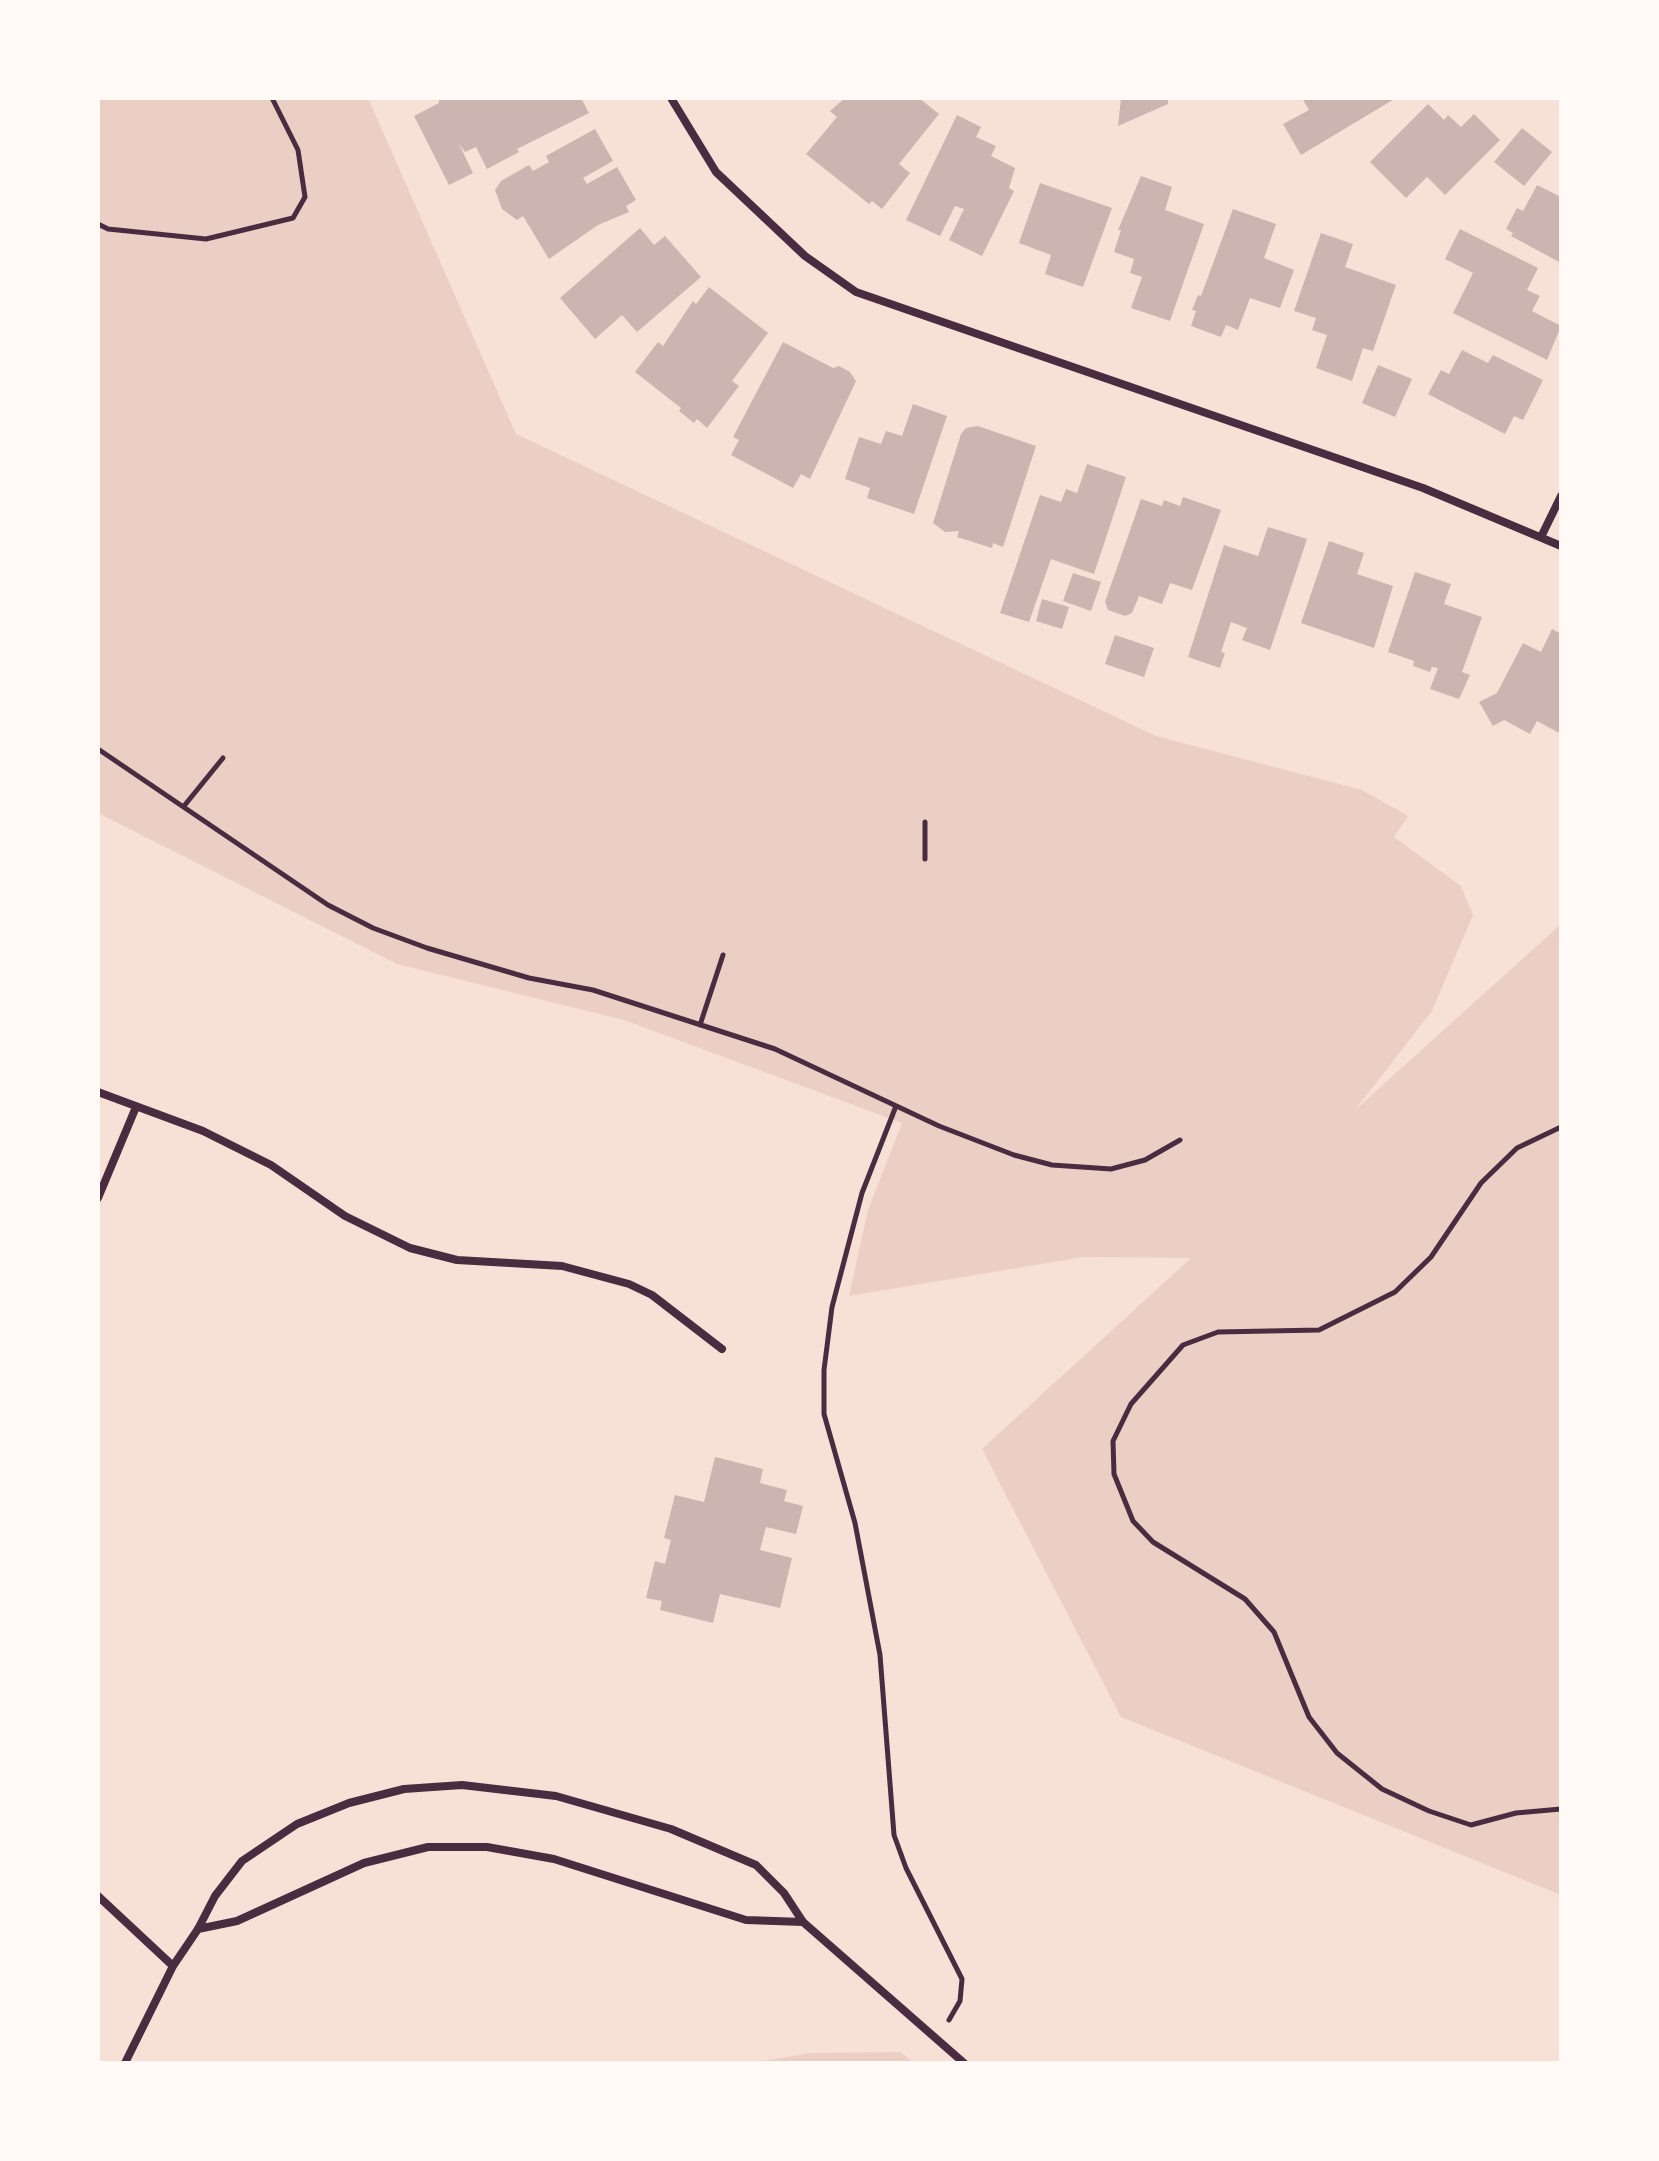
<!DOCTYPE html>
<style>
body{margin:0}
#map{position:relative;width:1659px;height:2161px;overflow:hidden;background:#f7e1d7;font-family:"Source Sans 3",sans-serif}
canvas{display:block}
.frame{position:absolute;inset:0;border:100px solid #fffaf5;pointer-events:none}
</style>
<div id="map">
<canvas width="1659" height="2161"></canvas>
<div class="frame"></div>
</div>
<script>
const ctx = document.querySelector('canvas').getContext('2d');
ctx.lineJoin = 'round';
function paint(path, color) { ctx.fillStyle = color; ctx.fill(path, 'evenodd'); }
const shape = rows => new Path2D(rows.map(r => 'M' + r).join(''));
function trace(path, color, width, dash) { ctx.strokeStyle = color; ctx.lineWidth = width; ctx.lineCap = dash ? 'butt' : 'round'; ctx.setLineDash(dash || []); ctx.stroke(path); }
const green = shape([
 [98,98,368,98,516,434,1156,736,1362,790,1408,816,1394,837,1461,886,1473,915,1432,1011,1355,1110,1561,924,1561,1895,1121,1717,982,1449,1191,1258,1084,1257,849,1296,868,1210,902,1123,624,1020,397,964,98,813],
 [900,2052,915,2063,749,2063,812,2053]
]);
const building = shape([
 [439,98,581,98,589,113,517,149,519,152,487,169,476,147,465,152,459,144,473,173,449,185,414,116,439,103],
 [845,98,919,98,939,114,899,164,910,173,882,209,872,201,869,204,806,154,837,117,830,111],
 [1121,98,1168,98,1168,104,1118,126],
 [1302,98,1396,98,1301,155,1283,124,1309,110],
 [1428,104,1444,120,1448,115,1461,127,1474,114,1500,140,1445,195,1427,177,1406,198,1370,162],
 [957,115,981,127,976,137,996,146,991,156,1015,168,1009,188,1014,191,982,256,949,240,964,209,955,206,940,236,906,220],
 [1522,128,1552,152,1524,186,1494,162],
 [595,129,613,161,583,178,587,184,617,167,636,200,626,206,629,212,598,225,549,259,523,216,517,220,502,209,495,190,501,181,529,165,533,171,549,162,546,156],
 [1141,176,1172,187,1165,210,1204,224,1170,321,1131,308,1142,277,1130,273,1134,259,1114,252,1121,230,1118,230],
 [1040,183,1112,208,1083,287,1045,274,1051,255,1019,243],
 [1537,185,1561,197,1561,263,1511,236,1513,233,1506,229,1517,208,1523,211],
 [1233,209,1276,224,1264,258,1294,270,1280,308,1250,298,1238,330,1226,325,1221,337,1191,326,1196,311,1192,310,1198,295,1201,296],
 [640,228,654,245,665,236,701,277,637,332,622,315,595,339,560,298],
 [1460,229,1538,268,1527,290,1540,296,1532,311,1561,326,1547,360,1453,313,1473,273,1445,259],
 [1321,233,1353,244,1345,267,1396,285,1373,351,1363,348,1352,381,1316,368,1327,335,1312,330,1316,318,1294,311],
 [709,287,768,333,732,381,739,386,707,428,697,419,694,423,679,411,681,408,635,372,658,342,663,346,693,301,696,304],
 [783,342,833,368,839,366,850,372,856,381,810,479,801,474,793,488,731,455,739,440,733,437],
 [1462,350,1488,363,1493,355,1543,380,1523,420,1514,416,1505,434,1428,394,1441,370,1449,374],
 [1378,365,1412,379,1395,417,1362,403],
 [913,404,947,416,914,514,867,498,870,488,845,479,859,437,881,444,886,431,902,436],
 [978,426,1036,446,1003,547,993,543,992,548,957,537,959,531,945,532,933,523,961,434,966,428],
 [1087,464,1126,477,1094,574,1051,559,1029,622,1000,613,1040,495,1061,502,1066,489,1077,493],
 [1183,497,1221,510,1192,590,1170,583,1162,604,1139,596,1132,613,1125,616,1108,610,1105,602,1141,499,1162,506,1164,500,1180,506],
 [1268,527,1307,539,1270,650,1242,640,1247,628,1231,622,1221,652,1225,653,1220,668,1188,657,1224,545,1258,556],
 [1329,541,1364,553,1357,574,1393,586,1374,648,1301,623],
 [1415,572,1451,584,1444,604,1482,617,1462,672,1470,675,1459,699,1430,689,1438,668,1432,667,1430,672,1413,666,1414,661,1388,652],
 [1073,573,1101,582,1091,611,1063,601],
 [1042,599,1069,607,1062,629,1036,621],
 [1552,629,1561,634,1561,734,1537,721,1530,734,1504,720,1493,726,1479,702,1497,693,1523,643,1541,652],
 [1115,635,1154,648,1144,677,1105,664],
 [715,1457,763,1469,760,1483,787,1490,784,1501,803,1506,796,1534,766,1527,760,1550,792,1558,780,1608,720,1594,713,1623,660,1610,662,1601,646,1598,655,1561,665,1564,671,1540,664,1538,675,1495,704,1502]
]);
const path = shape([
 [98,224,108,229,206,239,293,218,305,197,298,150,272,98],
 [98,749,328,905,373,928,427,948,529,978,593,990,775,1049,939,1126,1014,1155,1052,1165,1111,1169,1145,1160,1180,1140],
 [184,806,223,758],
 [925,822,925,859],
 [700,1025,723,955],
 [896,1106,862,1193,832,1307,824,1370,824,1414,855,1523,880,1655,894,1835,906,1868,962,1979,960,2001,949,2020],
 [1561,1127,1517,1148,1481,1183,1431,1257,1395,1292,1319,1330,1218,1332,1183,1345,1131,1404,1113,1441,1114,1474,1133,1521,1153,1542,1245,1599,1274,1632,1309,1717,1337,1753,1382,1789,1429,1811,1471,1825,1516,1813,1561,1809]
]);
const minor = shape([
 [671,98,716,172,805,256,856,292,1423,488,1561,546],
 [1541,537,1561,496],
 [98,1092,203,1131,271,1165,345,1216,410,1248,457,1260,562,1266,629,1284,652,1295,722,1349],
 [98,1198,136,1107],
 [98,1896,173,1966],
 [198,1929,237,1921,364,1863,428,1847,487,1847,554,1859,746,1920,803,1922],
 [125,2063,173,1966,198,1929,215,1896,242,1861,297,1824,349,1803,404,1789,462,1785,556,1796,671,1829,756,1865,784,1893,803,1922,964,2063]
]);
paint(green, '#ebcfc5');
paint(building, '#ccb4b1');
trace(path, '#4a2c40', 5);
trace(minor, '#4a2c40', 8);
</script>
